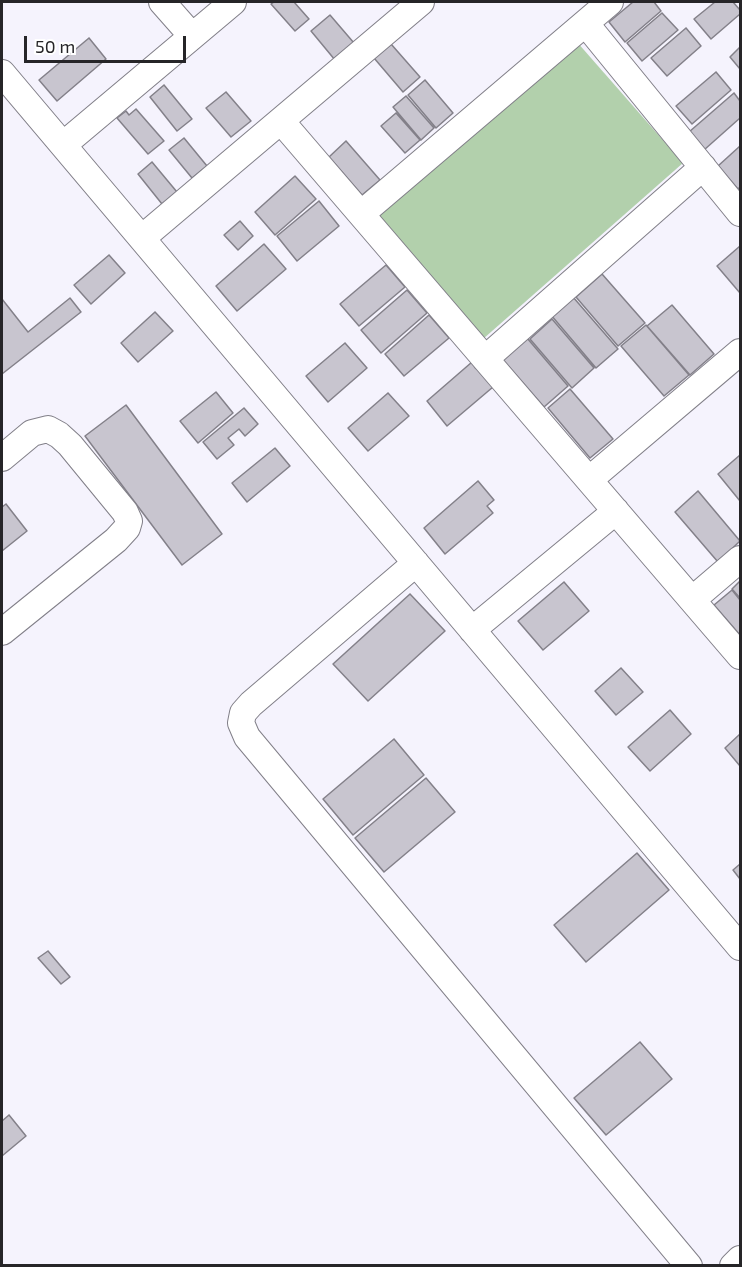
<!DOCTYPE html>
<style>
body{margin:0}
#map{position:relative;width:742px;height:1267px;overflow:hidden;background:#f5f3fd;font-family:"Exo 2",sans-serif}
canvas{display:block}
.frame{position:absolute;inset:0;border:3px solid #262528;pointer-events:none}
.scale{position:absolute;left:24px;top:36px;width:162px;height:27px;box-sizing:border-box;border:3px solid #262528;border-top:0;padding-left:8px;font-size:18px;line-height:21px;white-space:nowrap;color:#262528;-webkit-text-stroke:4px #fff;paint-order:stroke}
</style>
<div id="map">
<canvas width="742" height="1267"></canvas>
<div class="frame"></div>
<div class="scale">50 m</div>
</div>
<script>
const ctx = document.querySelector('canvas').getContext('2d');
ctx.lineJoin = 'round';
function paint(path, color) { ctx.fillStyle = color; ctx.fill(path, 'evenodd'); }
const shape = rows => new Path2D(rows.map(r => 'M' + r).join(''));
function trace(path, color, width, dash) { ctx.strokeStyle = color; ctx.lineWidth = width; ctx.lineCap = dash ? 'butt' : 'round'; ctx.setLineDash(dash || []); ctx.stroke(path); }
const green = shape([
 [577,42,683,163,483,339,377,218]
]);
const building = shape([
 [274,2,294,2,309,19,295,31,271,4,274,2],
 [633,2,654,2,661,11,625,42,609,22,633,2],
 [715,2,733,2,740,10,740,14,711,39,694,19,715,2],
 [662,13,678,30,642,61,627,43,662,13],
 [330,15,354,43,335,60,311,31,330,15],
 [686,28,701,46,667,76,651,58,686,28],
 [89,38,106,59,57,101,39,80,89,38],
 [391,44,420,77,403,92,374,58,391,44],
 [740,47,740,69,730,57,740,47],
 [716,72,731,90,692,124,676,106,716,72],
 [425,80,453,113,436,128,408,95,425,80],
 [164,85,192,119,177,131,150,97,164,85],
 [226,92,251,121,231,137,206,108,226,92],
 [734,93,740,101,740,118,704,150,689,132,734,93],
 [406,96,434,128,421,140,393,107,406,96],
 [136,109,164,141,148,154,117,118,126,111,129,115,136,109],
 [396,113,420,140,405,153,381,126,396,113],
 [184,138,207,166,192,178,169,150,184,138],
 [346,141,380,180,362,195,329,157,346,141],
 [740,146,740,187,738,189,718,166,740,146],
 [152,162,177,192,162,204,138,174,152,162],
 [295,176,316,199,275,235,255,212,295,176],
 [319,201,339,226,297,261,277,236,319,201],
 [240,221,253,236,238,250,224,235,240,221],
 [264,244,286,269,237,311,216,286,264,244],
 [740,246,740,293,717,266,740,246],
 [109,255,125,273,91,304,74,285,109,255],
 [386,265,405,287,359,326,340,304,386,265],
 [602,274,645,323,618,346,576,297,602,274],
 [407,290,427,313,381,353,361,330,407,290],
 [573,297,618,349,596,368,551,315,573,297],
 [70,298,81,312,2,374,2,299,28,332,70,298],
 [672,305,714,354,690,375,647,326,672,305],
 [155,312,173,331,138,362,121,343,155,312],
 [429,315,449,338,404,376,385,354,429,315],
 [552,319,594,368,572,388,530,339,552,319],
 [646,325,689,375,664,396,621,346,646,325],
 [527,338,568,386,544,407,502,359,527,338],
 [345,343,367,368,328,402,306,376,345,343],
 [472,362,493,387,447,426,427,401,472,362],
 [570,389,613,439,590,458,548,408,570,389],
 [216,392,233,413,198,443,180,421,216,392],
 [388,393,409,416,368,451,348,428,388,393],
 [126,405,222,534,182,565,85,436,126,405],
 [244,408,258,424,245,436,239,429,228,438,234,445,217,459,203,442,244,408],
 [275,448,290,466,247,502,232,483,275,448],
 [740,455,740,501,718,474,740,455],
 [478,481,494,500,487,506,493,513,445,554,424,528,478,481],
 [698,491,740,541,718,562,675,512,698,491],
 [6,504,27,531,2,551,2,507,6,504],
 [740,581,740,598,732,589,740,581],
 [564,582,589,611,543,650,518,621,564,582],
 [732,590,740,600,740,635,714,605,732,590],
 [410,594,445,631,368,701,333,664,410,594],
 [621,668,643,692,616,715,595,691,621,668],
 [670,710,691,734,650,771,628,747,670,710],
 [740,734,740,766,725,748,740,734],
 [394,739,424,775,353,835,323,799,394,739],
 [426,778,455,812,384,872,355,838,426,778],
 [637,853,669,890,586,962,554,925,637,853],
 [740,864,740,879,733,870,740,864],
 [48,951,70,977,61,984,38,958,48,951],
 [640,1042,672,1079,606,1135,574,1098,640,1042],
 [9,1115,26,1136,2,1156,2,1121,9,1115]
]);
const minor = shape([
 [162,2,192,36],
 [586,24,740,213],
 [2,73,740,947],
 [281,121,740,656],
 [63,145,233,2],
 [361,214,610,2],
 [142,238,421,2],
 [485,359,703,167],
 [2,458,32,433,48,429,59,435,70,445,125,512,129,521,127,528,116,540,2,632],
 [589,480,740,352],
 [416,563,251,704,243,713,241,723,247,737,689,1266],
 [692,600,740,559],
 [472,630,616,511],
 [733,1266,740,1259]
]);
paint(green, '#b2d0ac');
paint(building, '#c8c5cf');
trace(building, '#838089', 1.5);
trace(minor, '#817f88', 28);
trace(minor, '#fff', 26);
</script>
